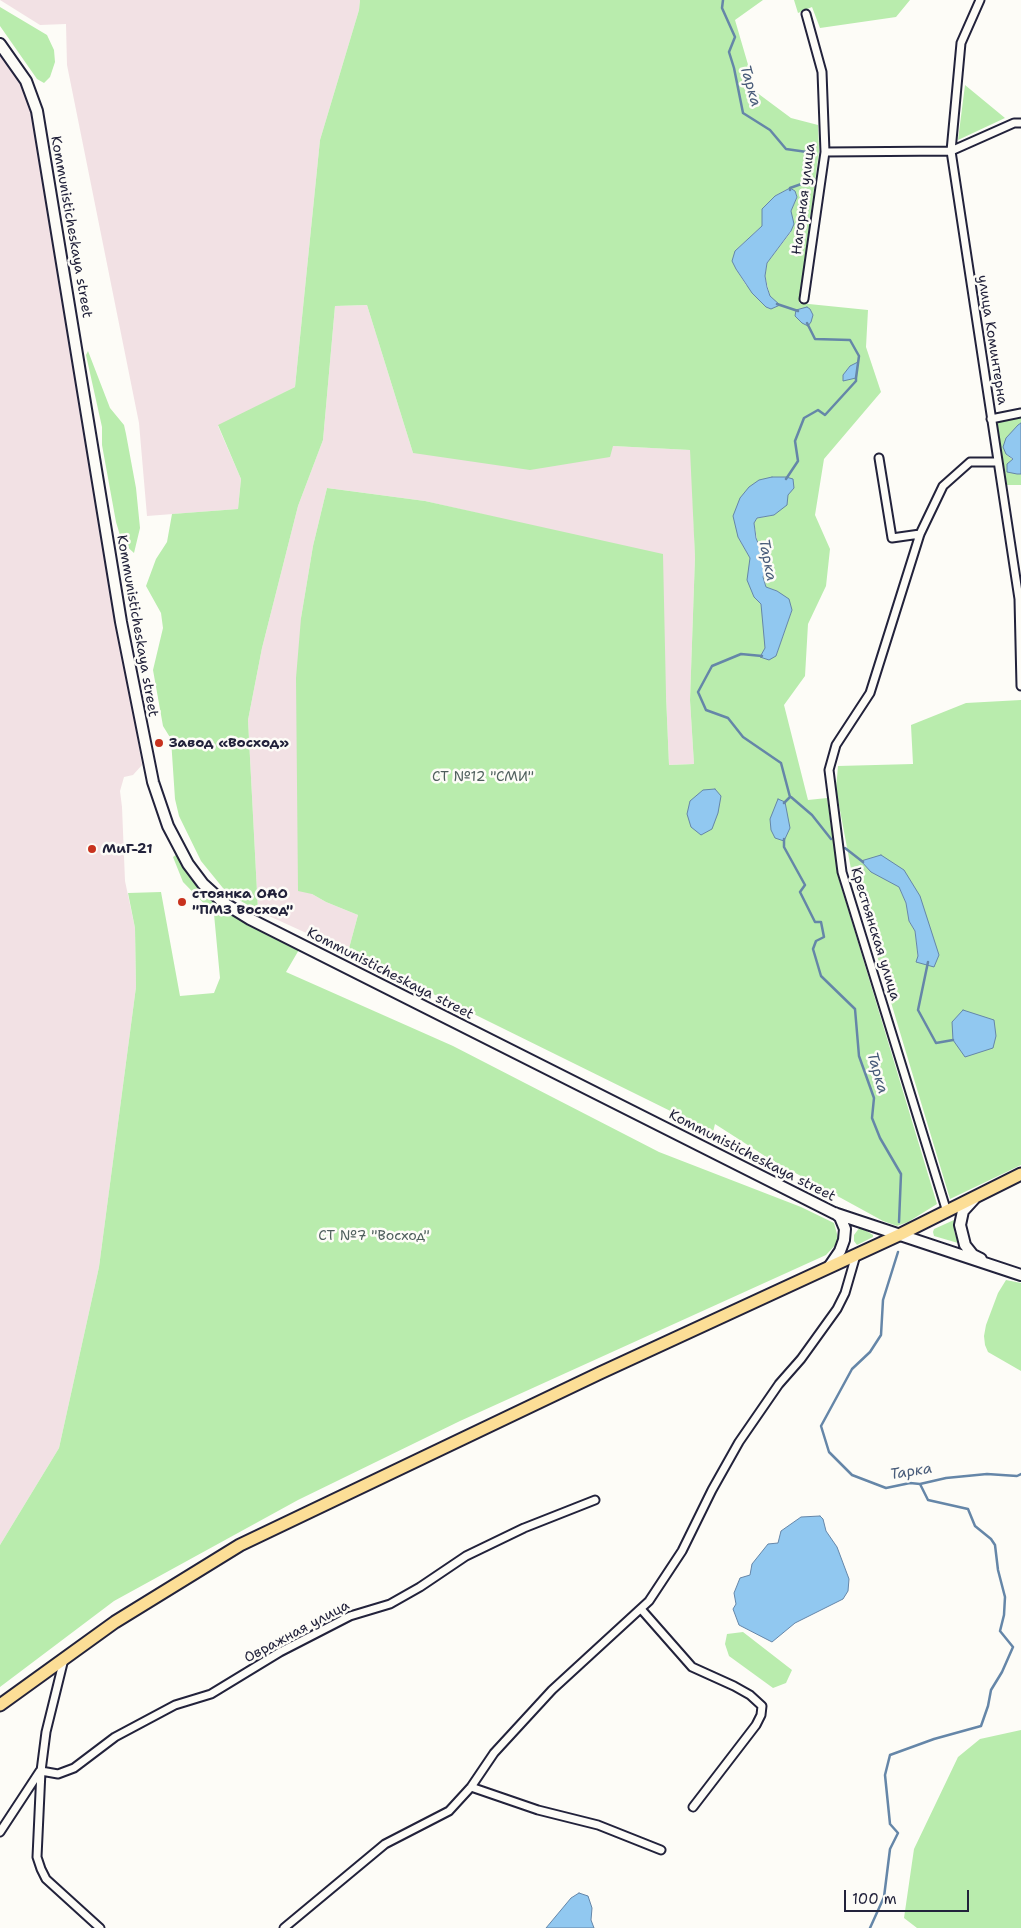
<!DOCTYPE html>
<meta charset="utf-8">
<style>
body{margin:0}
#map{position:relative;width:1021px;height:1928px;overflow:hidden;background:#fdfcf7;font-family:"Shantell Sans",sans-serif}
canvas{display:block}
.scale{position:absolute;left:844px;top:1890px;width:125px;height:22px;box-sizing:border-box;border:2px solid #22223b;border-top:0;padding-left:6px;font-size:15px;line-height:18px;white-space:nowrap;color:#22223b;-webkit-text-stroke:4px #fdfcf7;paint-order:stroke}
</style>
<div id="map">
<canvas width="1021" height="1928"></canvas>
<div class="scale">100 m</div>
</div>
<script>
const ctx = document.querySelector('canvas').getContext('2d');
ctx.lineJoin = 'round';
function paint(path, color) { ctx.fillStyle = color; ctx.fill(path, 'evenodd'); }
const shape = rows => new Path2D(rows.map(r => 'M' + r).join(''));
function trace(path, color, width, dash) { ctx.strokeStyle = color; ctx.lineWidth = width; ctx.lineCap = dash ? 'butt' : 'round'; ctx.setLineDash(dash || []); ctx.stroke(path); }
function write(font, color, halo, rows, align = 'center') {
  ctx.font = font + ' "Shantell Sans",sans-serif'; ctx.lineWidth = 5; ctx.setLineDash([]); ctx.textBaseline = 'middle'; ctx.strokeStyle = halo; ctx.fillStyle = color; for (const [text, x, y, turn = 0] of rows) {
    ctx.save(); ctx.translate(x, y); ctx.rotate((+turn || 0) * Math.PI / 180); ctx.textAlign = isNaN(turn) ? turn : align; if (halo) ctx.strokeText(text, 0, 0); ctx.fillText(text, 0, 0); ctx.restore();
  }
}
const built = shape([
 [0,0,360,0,359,10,320,140,295,387,218,426,241,479,238,509,147,516,139,423,67,65,66,24,40,25],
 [0,49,11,64,29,97,142,765,133,775,124,777,120,791,122,807,125,881,135,928,136,987,99,1267,59,1448,0,1545],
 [367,305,413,453,613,446,691,450,695,557,690,700,694,764,669,765,666,695,533,526,425,501,327,488,313,546,301,618,312,894,326,902,358,915,348,952,258,911,248,720,262,648,298,506,323,440,335,306]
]);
const green = shape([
 [360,0,763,0,735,20,756,92,791,118,818,125,819,151,799,303,868,310,866,347,881,392,824,459,815,515,830,549,826,586,808,624,805,676,784,705,808,800,827,798,838,876,937,1204,908,1222,897,1226,883,1221,768,1158,715,1124,713,1132,348,952,358,915,326,902,312,894,298,891,296,678,301,618,313,546,327,488,425,501,663,554,666,695,669,765,694,764,690,700,695,557,690,450,613,446,610,457,530,470,413,453,367,305,335,306,323,440,298,506,262,648,248,720,258,911,227,893,201,861,179,816,175,799,171,739,163,726,153,670,163,628,161,613,146,586,156,559,167,542,172,514,238,509,241,479,218,425,295,387,320,140,359,10],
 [790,188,795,191,797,197,791,211,791,232,767,263,765,276,770,296,746,285,736,269,735,251,762,226,762,209,775,196],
 [793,479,788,495,774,515,757,518,754,523,766,587,777,591,792,610,776,656,761,604,754,597,750,568,750,558,738,537],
 [794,0,910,0,896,17,820,28,812,7,798,13],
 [0,7,47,35,54,50,55,62,50,77,44,83,37,79,0,26],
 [965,85,1005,118,958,140],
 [88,351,110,408,124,425,126,434,136,488,140,528,134,553,122,542,116,522,102,445,102,427,86,355],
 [1021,417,1021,423,1018,425,1006,454,1013,460,1017,474,1021,474,1021,485,1007,485,997,422],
 [1021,700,1021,1165,950,1199,851,869,836,789,838,766,913,764,911,725,966,703],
 [899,887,939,955,918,956,915,931,909,921,906,903],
 [176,855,205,891,300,948,286,972,453,1046,659,1152,801,1207,834,1223,839,1241,826,1255,460,1421,298,1500,114,1601,0,1687,0,1545,59,1448,99,1267,136,987,135,928,128,893,161,892,180,996,214,993,220,978,214,914,183,882,173,857],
 [954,1220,954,1231,958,1243,934,1236,933,1232,934,1229],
 [860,1227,873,1235,873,1237,857,1245,854,1241,854,1235],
 [1006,1280,1021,1283,1021,1371,988,1352,985,1345,984,1336,986,1325,998,1293],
 [743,1632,792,1670,786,1683,773,1688,729,1656,725,1644,727,1634],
 [1021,1730,1021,1928,917,1928,904,1918,914,1849,958,1757,980,1739]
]);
const water = shape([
 [790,188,795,191,797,197,791,211,794,224,791,231,767,263,765,276,767,287,770,296,780,305,771,309,766,307,752,293,736,269,732,261,735,251,762,226,762,209,775,196,790,188],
 [807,307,810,309,813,315,811,322,808,326,802,323,795,316,796,310,807,307],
 [858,362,856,378,843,381,843,375,850,366,858,362],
 [1021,423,1021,474,1017,474,1007,472,1007,464,1013,459,1006,454,1003,447,1006,438,1018,425,1021,423],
 [772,477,786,477,793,479,794,488,788,495,787,505,774,515,757,518,754,523,756,538,767,565,763,577,766,587,777,591,789,599,792,610,776,656,769,660,760,657,765,648,761,604,754,597,747,580,750,558,738,537,733,516,740,498,749,487,759,480,772,477],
 [715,789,721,796,718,813,712,829,701,835,691,827,687,814,690,801,703,790,715,789],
 [778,799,785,802,790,828,784,841,775,838,771,830,770,819,778,799],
 [881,855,904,870,920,896,939,955,934,967,916,962,918,956,915,931,909,921,906,903,899,887,871,872,861,861,881,855],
 [963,1010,994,1020,996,1036,993,1048,965,1057,953,1040,952,1022,963,1010],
 [820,1516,823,1519,826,1531,837,1547,849,1579,848,1591,843,1599,795,1623,772,1642,739,1625,733,1609,736,1604,734,1593,740,1578,750,1575,752,1564,768,1544,778,1543,781,1531,801,1517,820,1516],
 [579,1893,588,1896,592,1908,591,1920,594,1928,546,1928,571,1898,579,1893]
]);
const stream = shape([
 [723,0,722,8,735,37,729,52,734,68,743,113,770,130,786,149,807,152,807,182,790,188,790,190],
 [777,304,798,311],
 [786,479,798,461,795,441,804,418,818,410,825,415,856,381,856,378,859,356,850,340,815,339,807,323],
 [762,656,741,654,712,666,698,692,706,710,728,718,743,737,781,763,790,797,784,803],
 [791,797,812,815,831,839],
 [784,839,784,847,805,885,800,892,815,922,821,922,824,937,816,941,813,949,821,976,855,1009,859,1056,874,1098,872,1118,880,1138,901,1174,899,1222],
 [845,848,863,862],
 [928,962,918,1010,936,1043,953,1040],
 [898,1252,883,1300,881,1335,870,1352,852,1369,821,1426,829,1452,852,1475,886,1488,910,1483,920,1484,946,1478,987,1474,1017,1476,1021,1474],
 [870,1928,884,1897,890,1849,898,1833,890,1824,885,1775,890,1755,934,1739,981,1726,988,1706,991,1690,1002,1672,1013,1647,1000,1631,1004,1615,1005,1597,998,1570,995,1545,991,1539,975,1526,968,1509,928,1500,920,1484]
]);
const minor = shape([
 [980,0,961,43,951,151,1019,599,1021,686],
 [825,152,951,151,1014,123,1021,123],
 [804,299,825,152,822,72,806,14],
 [991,419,1021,413],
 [879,458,892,538,920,534],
 [947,1212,842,872,829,770,836,745,870,693,920,534,943,486,970,462,997,462],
 [641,1609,692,1667,734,1686,750,1695,762,1706,761,1715,756,1725,693,1807],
 [64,1659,46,1732,41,1771,37,1857,41,1869,46,1879,100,1928],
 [41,1771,58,1774,74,1768,115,1737,175,1705,211,1694,280,1652,350,1616,390,1604,420,1587,466,1556,524,1528,595,1500],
 [471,1787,538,1810,598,1825,661,1850],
 [0,1832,40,1771],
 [284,1928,385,1844,449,1811,471,1787,494,1753,552,1690,649,1601,682,1551,712,1490,739,1442,779,1384,801,1359,837,1309,845,1293,856,1255]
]);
const secondary = shape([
 [0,44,26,81,37,111,121,622,153,782,168,826,188,864,203,884,224,903,250,919,834,1213,1021,1275],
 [974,1199,963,1211,960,1225,965,1245,973,1255,981,1259],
 [829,1267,840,1251,844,1240,845,1229,840,1217,835,1213]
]);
const primary = shape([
 [0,1705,115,1622,240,1545,600,1373,899,1235,1021,1174]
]);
const markers = [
 [159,743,5,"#c8321e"],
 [92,849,5,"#c8321e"],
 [182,902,5,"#c8321e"]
];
const streetNames = [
 ["Нагорная улица",804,199,-83],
 ["Kommunisticheskaya street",71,227,80],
 ["улица Коминтерна",992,340,81],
 ["Kommunisticheskaya street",137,626,80],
 ["Крестьянская улица",875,934,73],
 ["Kommunisticheskaya street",390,974,27],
 ["Kommunisticheskaya street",752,1156,27],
 ["Овражная улица",297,1632,-28]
];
const poiNames = [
 ["Завод «Восход»",169,743],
 ["МиГ-21",102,849],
 ["стоянка ОАО",192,894],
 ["\"ПМЗ Восход\"",192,910]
];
const parkNames = [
 ["СТ №12 \"СМИ\"",483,777],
 ["СТ №7 \"Восход\"",374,1236]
];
const waterNames = [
 ["Тарка",750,86,74],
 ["Тарка",767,560,79],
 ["Тарка",877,1073,74],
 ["Тарка",911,1472,-9]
];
paint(built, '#f2e1e4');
paint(green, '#b9ecad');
paint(water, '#91c8f0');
trace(water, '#6586a8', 1);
trace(stream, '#6586a8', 2.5);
trace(minor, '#22223b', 11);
trace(secondary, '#22223b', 14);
trace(primary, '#22223b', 15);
trace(minor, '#fdfcf7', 7);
trace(secondary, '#fdfcf7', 10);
trace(primary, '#fcde96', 11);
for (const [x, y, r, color] of markers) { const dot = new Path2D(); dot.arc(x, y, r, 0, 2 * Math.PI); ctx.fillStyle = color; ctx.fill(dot); trace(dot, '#fdfcf7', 2); }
write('14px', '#22223b', '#fdfcf7', streetNames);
write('bold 14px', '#22223b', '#fdfcf7', poiNames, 'left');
write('14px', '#4f5f5d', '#fdfcf7', parkNames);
write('italic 15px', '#495c7a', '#fdfcf7', waterNames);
</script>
